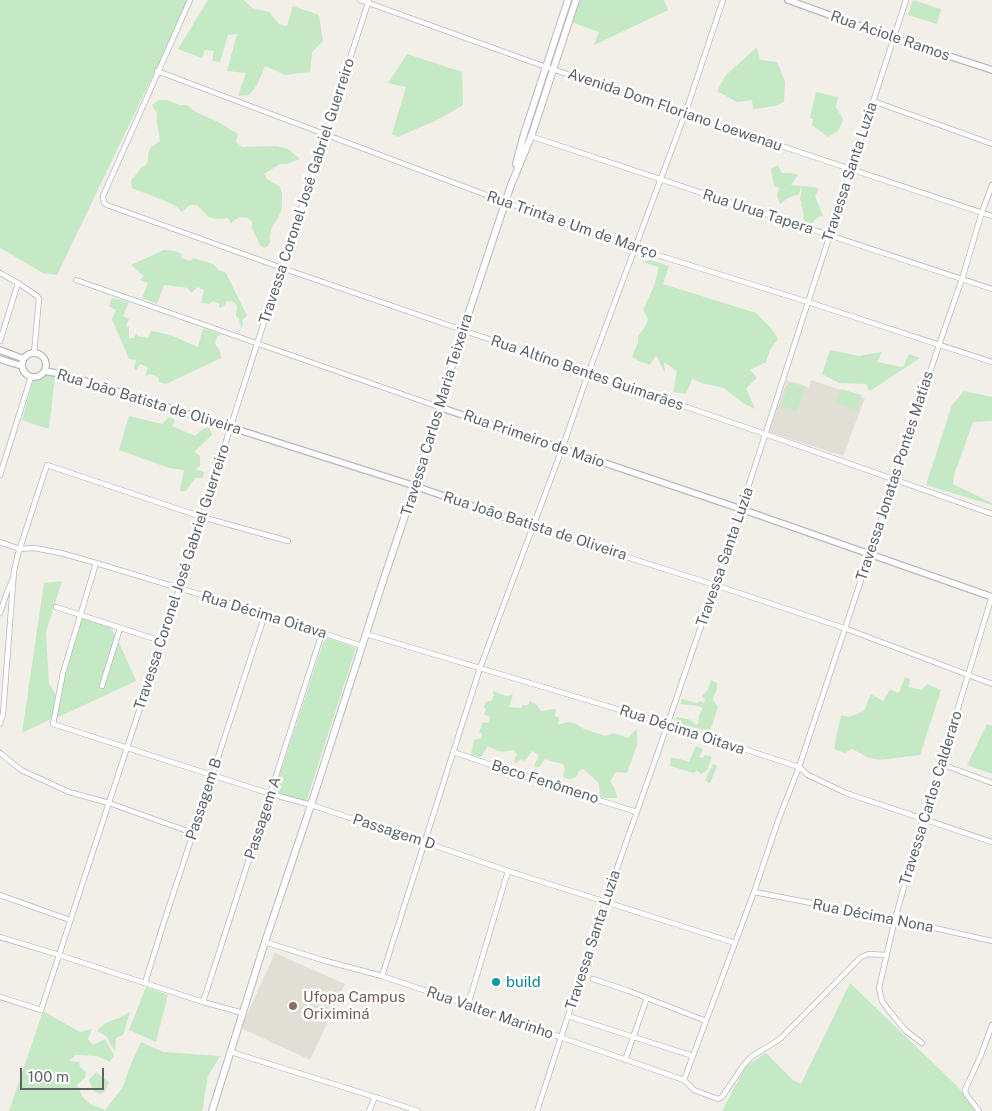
<!DOCTYPE html>
<meta charset="utf-8">
<style>
body{margin:0}
#map{position:relative;width:992px;height:1111px;overflow:hidden;background:#f1efe8;font-family:"Public Sans",sans-serif}
canvas{display:block}
.scale{position:absolute;left:20px;top:1068px;width:84px;height:22px;box-sizing:border-box;border:2px solid #5f6368;border-top:0;padding-left:6px;font-size:15px;line-height:18px;white-space:nowrap;color:#5f6368;-webkit-text-stroke:4px #fff;paint-order:stroke}
</style>
<div id="map">
<canvas width="992" height="1111"></canvas>
<div class="scale">100 m</div>
</div>
<script>
const ctx = document.querySelector('canvas').getContext('2d');
ctx.lineJoin = 'round';
function paint(path, color) { ctx.fillStyle = color; ctx.fill(path, 'evenodd'); }
const shape = rows => new Path2D(rows.map(r => 'M' + r).join(''));
function trace(path, color, width, dash) { ctx.strokeStyle = color; ctx.lineWidth = width; ctx.lineCap = dash ? 'butt' : 'round'; ctx.setLineDash(dash || []); ctx.stroke(path); }
function write(font, color, halo, rows, align = 'center') {
  ctx.font = font + ' "Public Sans",sans-serif'; ctx.lineWidth = 5; ctx.setLineDash([]); ctx.textBaseline = 'middle'; ctx.strokeStyle = halo; ctx.fillStyle = color; for (const [text, x, y, turn = 0] of rows) {
    ctx.save(); ctx.translate(x, y); ctx.rotate((+turn || 0) * Math.PI / 180); ctx.textAlign = isNaN(turn) ? turn : align; if (halo) ctx.strokeText(text, 0, 0); ctx.fillText(text, 0, 0); ctx.restore();
  }
}
const education = shape([
 [811,380,865,398,843,456,769,432,787,381,800,384,809,388],
 [275,953,345,984,310,1060,241,1028]
]);
const green = shape([
 [0,0,189,0,57,275,43,273,0,248],
 [208,0,244,0,252,8,269,12,279,24,287,26,293,6,319,15,323,41,312,52,310,72,285,75,265,66,257,85,249,95,238,96,246,73,227,71,237,34,228,35,220,62,212,61,214,51,205,50,202,58,178,49],
 [580,0,664,0,668,10,594,45,599,32,571,22],
 [913,0,941,9,937,24,908,15],
 [757,47,760,60,777,62,785,82,784,102,775,106,753,109,752,100,737,102,717,91,726,75],
 [407,54,462,72,463,105,439,119,398,137,392,134,406,87,388,83],
 [816,92,838,97,836,107,843,119,839,130,828,137,812,125,813,119,810,118],
 [159,100,167,100,180,105,186,105,190,107,194,111,218,122,238,134,236,142,242,147,276,146,288,149,300,159,287,164,280,164,264,174,267,179,280,187,282,194,282,208,279,216,272,227,270,235,270,242,267,247,264,248,260,245,252,228,252,222,248,218,239,217,231,223,228,218,217,219,209,217,197,205,190,205,182,212,177,207,170,203,132,188,131,181,141,168,146,165,148,160,148,154,151,147,160,141,157,121,157,113,152,105],
 [778,165,782,173,791,173,798,175,791,185,801,186,799,194,788,198,780,204,777,196,779,188,774,186,771,169],
 [802,186,814,187,819,189,815,196,823,216,818,217,811,224,804,223,803,209,801,206,802,202,800,200],
 [164,250,175,251,182,254,181,258,191,261,193,258,213,264,219,270,226,273,247,316,242,320,243,324,241,330,239,318,236,316,237,306,234,302,227,301,224,306,219,308,219,304,213,301,209,304,201,303,204,290,198,287,191,293,188,288,164,285,157,304,142,298,148,283,140,280,144,276,131,265],
 [651,260,669,266,663,284,756,313,771,328,778,339,770,350,766,362,750,370,757,378,746,388,755,409,743,403,724,388,702,383,692,379,686,394,673,392,677,371,664,362,665,373,656,355,650,365,639,361,632,357,638,342,638,336,645,327,648,319,643,310,654,286,659,267,642,262],
 [112,298,129,302,123,316,129,319,126,326,129,327,129,338,134,338,136,334,138,336,148,338,151,331,157,332,173,336,188,343,198,347,203,328,221,335,217,336,215,344,219,349,221,358,166,384,159,382,158,377,150,374,145,377,148,367,140,364,136,370,134,367,136,360,129,359,112,319,116,310,109,306],
 [830,350,859,356,882,352,877,362,903,367,909,354,920,358,870,391,866,384,839,383,822,374],
 [47,374,55,376,49,429,22,420,33,381,41,379],
 [789,382,805,388,797,411,781,407],
 [841,389,861,395,857,410,835,403],
 [964,391,992,397,992,421,973,422,954,475,953,484,992,503,992,505,926,485,952,405],
 [129,416,162,424,169,417,175,420,172,426,195,436,200,431,209,426,212,435,194,452,200,456,200,466,195,469,204,472,203,478,195,478,186,491,180,491,184,470,169,468,119,450],
 [62,581,46,632,49,684,58,698,53,718,22,733,44,583],
 [81,616,112,626,111,629,118,640,136,681,56,718,63,671],
 [325,637,356,648,306,802,274,792],
 [905,677,910,679,909,687,922,690,927,684,941,690,920,755,879,760,866,757,862,754,852,749,845,753,834,749,841,715,849,717,864,711,871,694,883,701,890,690,899,693],
 [711,680,717,683,717,688,713,698,714,702,718,707,710,731,683,725,675,722,676,717,683,718,691,720,696,725,698,724,699,716,703,708,698,706,680,704,682,699,697,703,700,701,704,703,705,699,702,697,704,694,708,690],
 [493,691,506,696,513,695,509,707,522,708,522,705,528,705,530,701,536,704,541,711,556,709,555,716,559,718,558,725,568,722,574,723,584,729,605,736,614,733,628,738,637,729,637,745,627,773,616,772,610,781,615,789,617,798,600,798,599,783,583,769,579,771,576,777,570,779,563,777,565,768,563,764,550,761,545,759,539,767,534,766,539,755,532,751,525,761,521,759,516,763,514,761,517,754,513,750,503,752,498,751,488,746,481,757,478,757,471,754,474,740,481,738,482,733,479,732,483,722,488,723,490,717,484,714,486,709,484,708,486,702,492,700,494,695],
 [987,724,992,726,992,774,967,765],
 [696,746,703,749,699,757,703,758,705,755,712,757,707,770,701,774,697,770,694,773,670,766,671,758,680,759,689,762],
 [713,764,717,766,710,783,705,781],
 [850,983,958,1087,976,1111,722,1111,746,1066,766,1053,793,1080,801,1084],
 [146,987,168,995,156,1042,129,1030],
 [43,1011,80,1032,92,1029,88,1039,93,1045,105,1039,114,1055,110,1062,97,1056,76,1055,69,1061,79,1062,80,1067,86,1072,85,1078,77,1085,82,1096,90,1104,105,1110,123,1087,130,1066,141,1042,163,1052,220,1056,208,1076,202,1111,9,1111],
 [130,1012,123,1035,116,1038,115,1052,106,1036,97,1031,105,1023,119,1018],
 [96,1072,109,1082,105,1092,99,1094,93,1090,89,1080]
]);
const minor = shape([
 [190,0,103,196,104,203,107,205,282,268,765,434,992,514],
 [360,0,546,67,685,114,992,216],
 [157,71,505,202,635,248,808,302,992,362],
 [873,101,992,144],
 [530,136,992,289],
 [0,273,18,283,37,296,39,299,34,353],
 [76,280,439,407],
 [0,341,18,283],
 [0,475,31,377],
 [532,527,715,585,844,628,992,684],
 [0,542,20,549,34,548,61,553,96,563,265,614,362,646],
 [96,563,63,673,53,724,271,794,311,805,424,842,508,871,735,943],
 [56,607,161,641],
 [0,613,7,592,13,579],
 [366,634,667,724,799,767,808,775,846,793,992,842],
 [102,686,120,628],
 [0,724,3,714,14,571,18,554,47,465,202,517,288,541],
 [453,752,566,790,637,812],
 [0,753,21,770,69,792,109,803,193,833],
 [941,764,992,783],
 [754,892,895,919,992,941],
 [0,895,70,920],
 [0,937,59,955,203,1002,243,1013],
 [265,942,322,960,382,976,468,1005,684,1080,694,1090,718,1099,722,1097,743,1066,751,1057,780,1039,861,957,869,954,886,955],
 [382,976,480,668,562,449,588,374,685,114,723,0],
 [593,979,629,991,706,1021],
 [145,983,164,922,265,614],
 [0,997,41,1010,179,589,257,344,369,0],
 [203,1002,322,633],
 [468,1005,508,871],
 [568,1016,693,1056],
 [922,1043,906,1031,890,1012,882,1001,879,988,895,919,923,819,941,764,992,596],
 [231,1052,375,1097,418,1111],
 [625,1060,647,998],
 [684,1080,754,892,778,821,799,767,939,345,962,279,982,212,992,185],
 [369,1111,375,1097],
 [537,1111,605,902,658,752,741,509,906,0],
 [979,1111,966,1094,965,1090,981,1055,992,1025]
]);
const tertiary = shape([
 [788,0,893,38,992,70],
 [0,350,24,359],
 '22 365a12 12 0 1 1 24 0a12 12 0 1 1-24 0Z',
 [0,359,22,366],
 [45,371,66,375,415,486,532,527],
 [439,407,741,509,992,597]
]);
const secondary = shape([
 [516,164,524,134,568,0],
 [212,1111,265,942,311,805,382,584,415,486,463,330,511,185,531,137,576,0]
]);
const markers = [
 [496,982,5,"#0f9aa8"],
 [293,1006,5,"#8d6e63"]
];
const streetNames = [
 ["Rua Aciole Ramos",890,36,19],
 ["Avenida Dom Floriano Loewenau",675,110,19],
 ["Travessa Santa Luzia",850,172,-72],
 ["Travessa Coronel José Gabriel Guerreiro",307,191,-72],
 ["Rua Urua Tapera",758,212,18],
 ["Rua Trinta e Um de Março",572,225,19],
 ["Rua Altíno Bentes Guimarães",587,373,19],
 ["Rua João Batista de Oliveira",149,402,17],
 ["Travessa Carlos Maria Teixeira",437,415,-73],
 ["Rua Primeiro de Maio",534,439,19],
 ["Travessa Jonatas Pontes Matias",895,476,-72],
 ["Rua João Batista de Oliveira",535,526,18],
 ["Travessa Santa Luzia",725,557,-71],
 ["Travessa Coronel José Gabriel Guerreiro",182,577,-72],
 ["Rua Décima Oitava",264,615,17],
 ["Rua Décima Oitava",682,730,18],
 ["Beco Fenômeno",545,782,18],
 ["Travessa Carlos Calderaro",931,798,-73],
 ["Passagem B",204,799,-72],
 ["Passagem A",263,818,-72],
 ["Passagem D",394,832,18],
 ["Rua Décima Nona",873,916,11],
 ["Travessa Santa Luzia",593,940,-72],
 ["Rua Valter Marinho",490,1013,19]
];
const cultureNames = [
 ["build",506,982]
];
const educationNames = [
 ["Ufopa Campus",303,997],
 ["Oriximiná",303,1014]
];
paint(education, '#e1ded6');
paint(green, '#c5e8c5');
trace(minor, '#b5b8bc', 6);
trace(tertiary, '#b5b8bc', 8);
trace(secondary, '#b6babf', 8);
trace(minor, '#fff', 4.5);
trace(tertiary, '#fff', 5.5);
trace(secondary, '#fff', 6);
for (const [x, y, r, color] of markers) { const dot = new Path2D(); dot.arc(x, y, r, 0, 2 * Math.PI); ctx.fillStyle = color; ctx.fill(dot); trace(dot, '#fff', 2); }
write('15px', '#5f6368', '#fff', streetNames);
write('15px', '#0d838f', '#fff', cultureNames, 'left');
write('15px', '#785e54', '#fff', educationNames, 'left');
</script>
